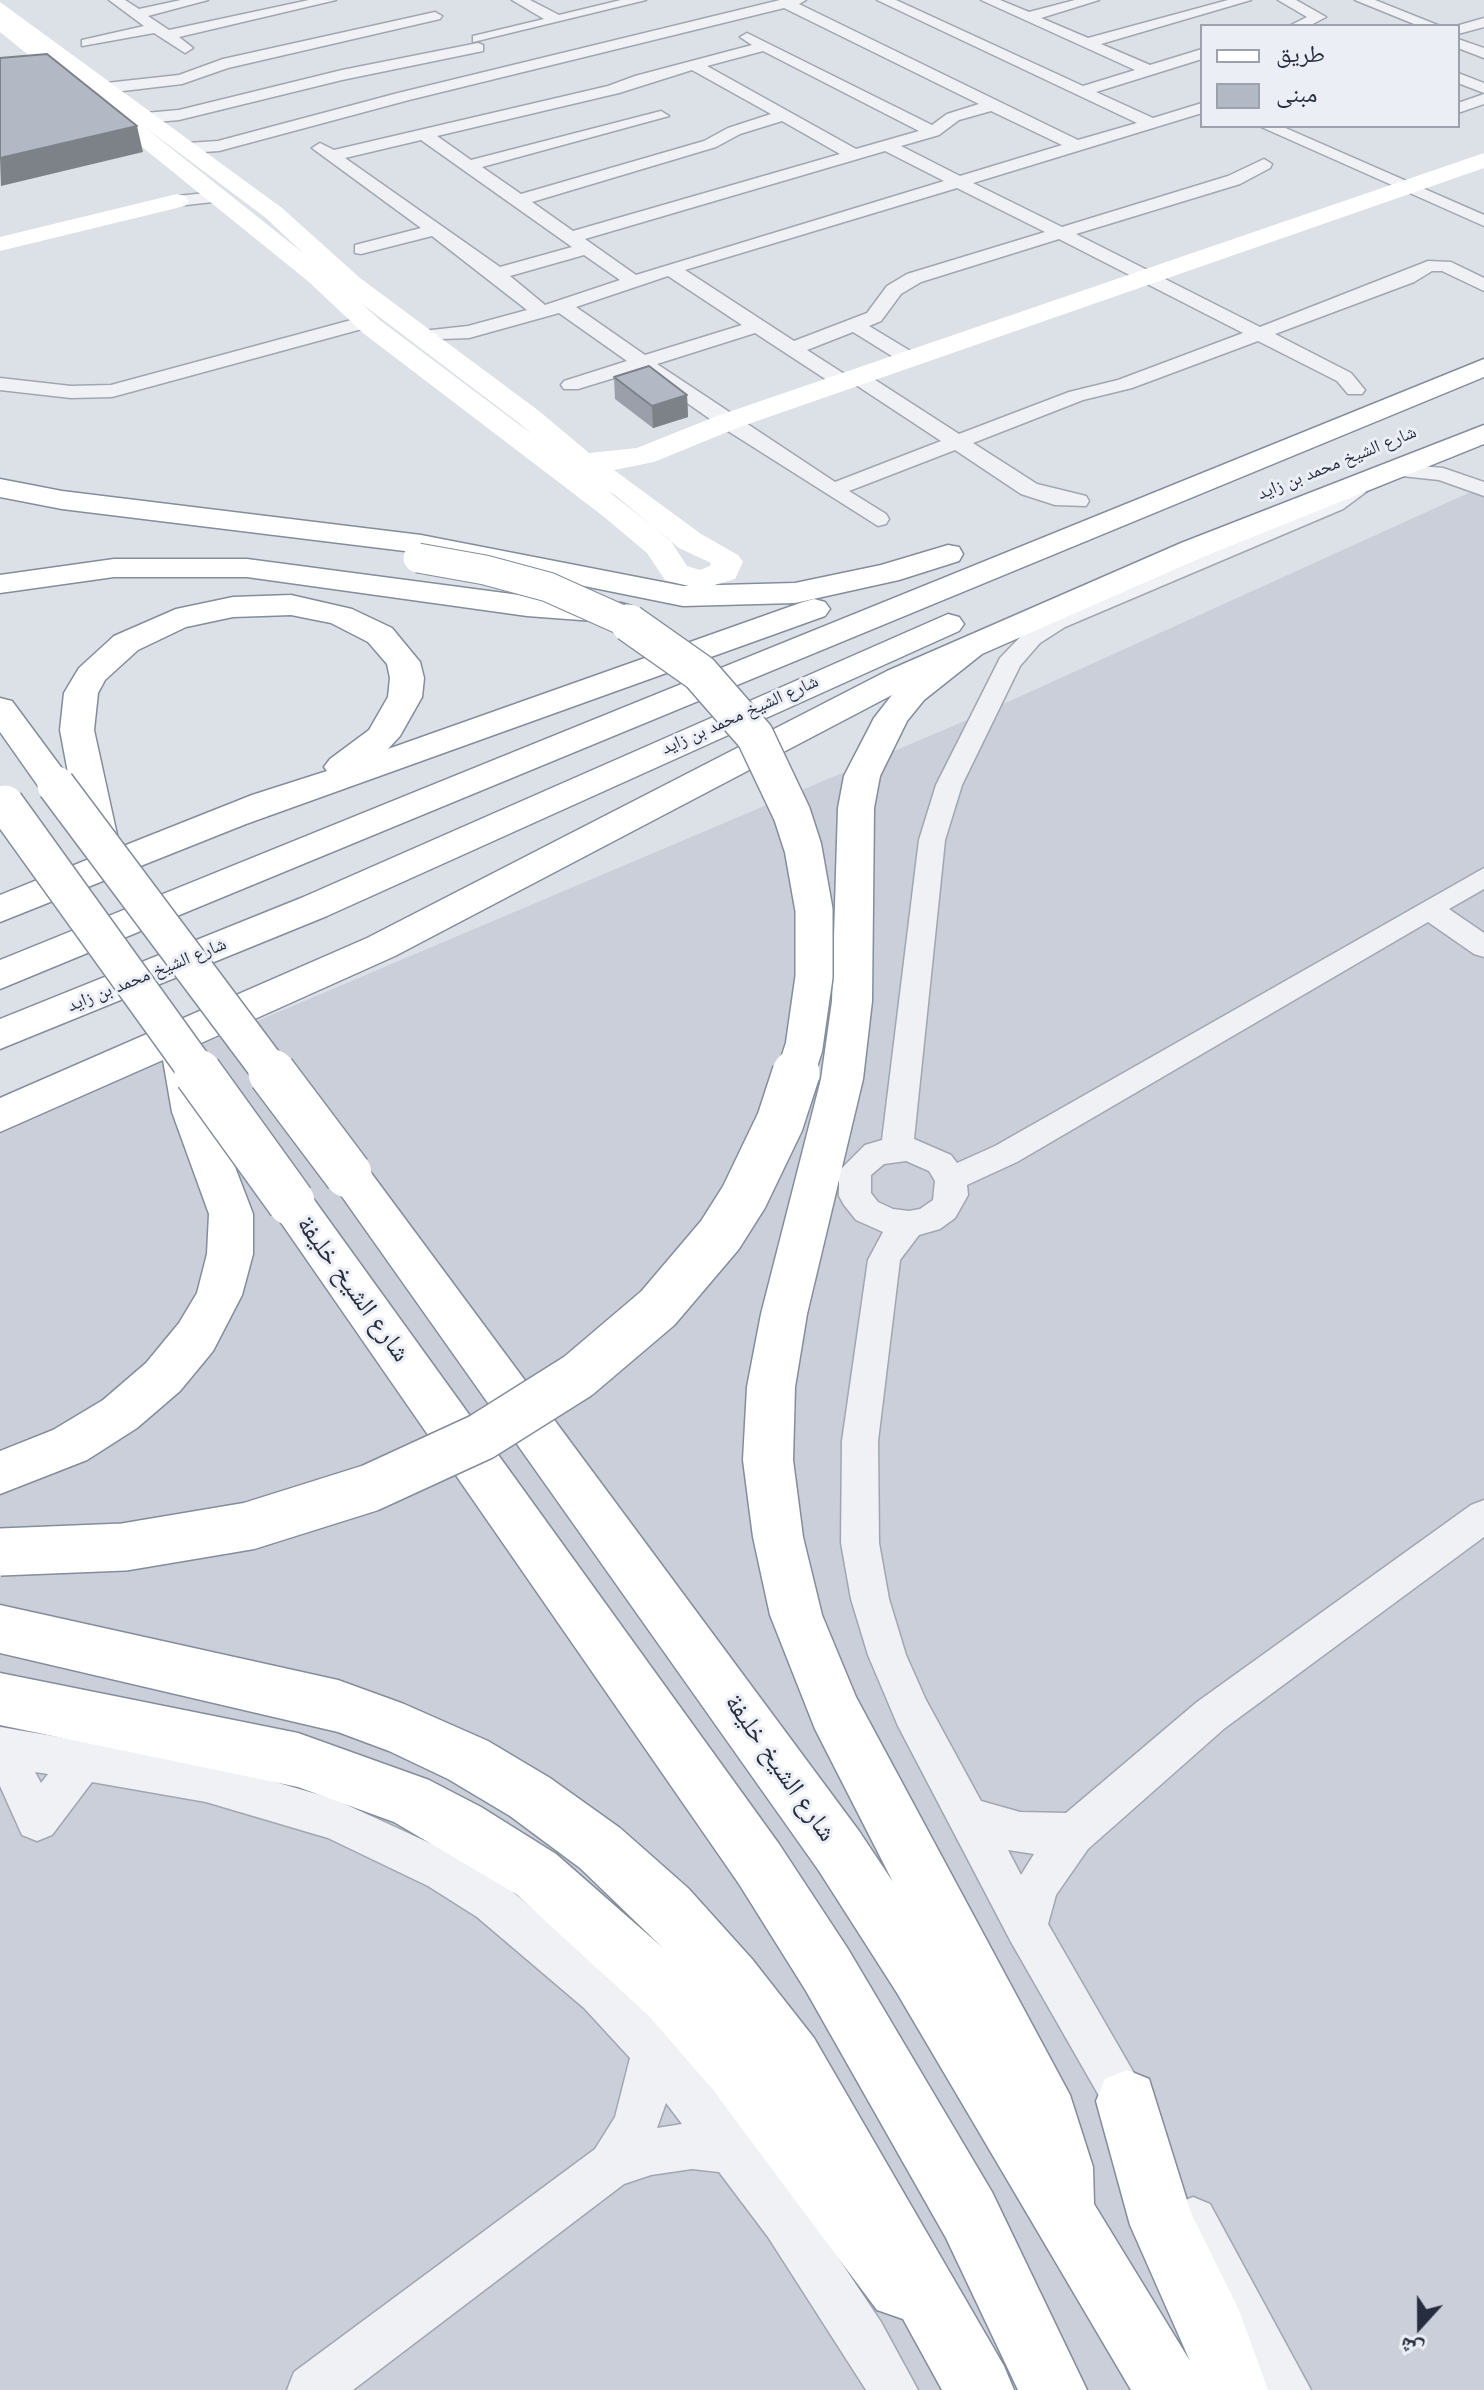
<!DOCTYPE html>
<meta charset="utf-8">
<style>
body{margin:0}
#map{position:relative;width:1484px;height:2390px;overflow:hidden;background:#dce0e7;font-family:"PT Sans","Noto Naskh Arabic",sans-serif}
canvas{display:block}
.legend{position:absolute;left:1200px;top:24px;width:260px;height:104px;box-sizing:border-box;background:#ebeff5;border:2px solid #9ca1ac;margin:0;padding:10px 14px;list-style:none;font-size:24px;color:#252d3e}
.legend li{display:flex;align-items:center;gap:16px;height:40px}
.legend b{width:40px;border:2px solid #9ca1ac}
.north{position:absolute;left:1380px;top:2286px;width:80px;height:80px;-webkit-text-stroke:6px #ebeff5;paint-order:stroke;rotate:201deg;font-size:22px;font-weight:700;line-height:32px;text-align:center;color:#252d3e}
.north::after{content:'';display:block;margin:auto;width:28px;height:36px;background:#252d3e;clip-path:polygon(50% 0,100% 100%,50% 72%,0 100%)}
</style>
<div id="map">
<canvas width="1484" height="2390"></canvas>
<ul class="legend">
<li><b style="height:10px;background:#fff"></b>طريق</li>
<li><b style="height:22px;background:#b3b9c4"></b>مبنى</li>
</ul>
<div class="north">ش</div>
</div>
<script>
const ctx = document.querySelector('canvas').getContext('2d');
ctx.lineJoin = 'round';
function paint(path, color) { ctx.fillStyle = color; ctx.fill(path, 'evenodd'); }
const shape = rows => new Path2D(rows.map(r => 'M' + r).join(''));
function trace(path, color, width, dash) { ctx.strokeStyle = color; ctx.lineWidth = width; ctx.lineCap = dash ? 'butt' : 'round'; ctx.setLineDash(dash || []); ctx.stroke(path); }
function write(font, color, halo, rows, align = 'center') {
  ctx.font = font + ' "PT Sans","Noto Naskh Arabic",sans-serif'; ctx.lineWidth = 6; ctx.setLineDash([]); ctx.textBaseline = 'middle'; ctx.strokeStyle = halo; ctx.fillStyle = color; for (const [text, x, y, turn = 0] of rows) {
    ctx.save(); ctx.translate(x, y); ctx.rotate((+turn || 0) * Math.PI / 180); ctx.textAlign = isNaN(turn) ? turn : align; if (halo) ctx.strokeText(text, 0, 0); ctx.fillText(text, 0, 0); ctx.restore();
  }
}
const built = shape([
 [1484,486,1484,2390,0,2390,0,1130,979,715]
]);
const street = shape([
 [109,0,125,0,139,9,181,0,208,0,148,16,169,30,309,0,336,0,179,37,193,48,185,53,154,33,82,46,82,40,144,26,109,0],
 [512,0,530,0,559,15,621,0,646,0,473,42,473,36,544,19,512,0],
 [780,0,806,0,799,4,1078,140,1137,123,877,0,896,0,1083,86,1135,70,981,0,1000,0,1029,12,1075,0,1099,0,1041,18,1088,38,1228,0,1251,0,1101,44,1150,65,1202,49,1202,59,1096,92,1153,118,1202,103,1202,113,973,183,1062,227,1228,176,1264,159,1272,164,1270,168,1240,184,1076,234,1260,327,1428,261,1451,262,1484,278,1484,291,1442,271,1432,271,1414,282,1275,334,1351,373,1365,390,1362,394,1348,394,1337,381,1258,341,1132,388,1083,400,973,443,1037,484,1086,496,1089,501,1086,506,1055,505,1021,494,955,450,849,491,886,514,889,519,886,524,878,526,720,426,640,370,578,389,564,389,561,385,564,381,627,361,559,313,469,338,413,340,410,336,413,332,468,326,527,310,432,236,361,254,355,253,355,245,421,228,312,148,320,143,334,150,608,86,635,76,752,45,740,37,747,33,932,125,947,114,979,104,784,8,409,100,219,151,188,153,180,148,188,143,218,141,398,93,780,0],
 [763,51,919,131,856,149,707,66,763,51],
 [692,70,771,114,728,128,704,141,521,194,482,167,669,116,661,111,471,160,437,136,619,93,692,70],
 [991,111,1062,145,960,176,901,146,939,135,959,120,991,111],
 [782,121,840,154,573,231,532,202,716,147,740,134,782,121],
 [421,140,572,247,500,267,345,158,421,140],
 [885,151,944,181,636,275,585,239,885,151],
 [957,188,1045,232,907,274,887,286,867,313,794,341,685,270,957,188],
 [1059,239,1243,333,1118,380,1069,392,959,434,866,374,859,372,849,377,807,350,853,332,903,363,917,363,920,359,917,355,869,326,881,321,901,294,921,282,1059,239],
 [584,255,620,280,545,305,510,276,584,255],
 [668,276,742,325,645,355,576,307,668,276],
 [755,333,836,386,843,388,853,383,941,441,835,482,657,364,755,333],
 [1278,0,1296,0,1326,17,1309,26,1289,26,1307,17,1278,0],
 [1355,0,1375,0,1440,26,1419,26,1355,0],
 [435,12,442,16,440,19,228,68,182,84,106,93,98,88,106,83,179,75,223,59,435,12],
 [1484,18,1484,27,1458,34,1456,26,1484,18],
 [1458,39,1484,48,1484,58,1458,48,1458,39],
 [478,43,483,45,483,51,342,80,179,120,145,123,137,118,145,113,179,110,342,70,478,43],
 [1458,73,1484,83,1484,93,1458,83,1458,73],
 [1484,94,1484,104,1458,113,1458,103,1484,94],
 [1259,126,1281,126,1484,215,1484,226,1259,126],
 [216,192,225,197,222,201,177,206,168,201,177,196,216,192],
 [366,316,373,318,373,326,112,397,71,398,0,390,0,378,71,386,111,385,366,316],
 [1400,464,1443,468,1484,482,1484,496,1439,480,1392,475,1389,470,1400,464],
 [1355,486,1366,492,1343,509,1065,627,1040,643,1020,666,962,785,945,840,914,1139,951,1155,957,1163,995,1146,1484,868,1484,889,1449,909,1484,933,1484,957,1474,954,1428,922,1017,1162,967,1185,968,1195,955,1218,940,1229,919,1235,900,1260,878,1441,879,1543,889,1599,906,1655,926,1700,981,1801,1020,1812,1066,1813,1197,1702,1471,1505,1484,1500,1484,1537,1225,1728,1088,1849,1056,1895,1048,1924,1157,2113,1150,2129,1134,2136,1118,2129,1011,1942,898,1726,868,1655,851,1599,841,1543,842,1441,868,1260,883,1232,856,1220,844,1205,839,1196,839,1171,865,1145,882,1140,919,840,936,785,1000,658,1024,633,1049,617,1355,486],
 [906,1161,929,1171,935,1181,933,1200,920,1209,909,1211,893,1209,878,1202,871,1193,871,1175,884,1164,906,1161],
 [1008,1850,1034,1854,1021,1875,1008,1850],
 [0,1727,206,1762,334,1799,458,1856,507,1887,614,1978,670,2035,802,2203,881,2322,918,2390,866,2390,768,2237,719,2172,692,2169,651,2175,624,2184,353,2390,287,2390,294,2372,595,2149,615,2117,630,2058,584,2008,477,1917,428,1886,328,1838,206,1802,92,1782,52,1835,37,1841,22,1835,0,1786,0,1727],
 [35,1772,48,1774,41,1783,35,1772],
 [666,2103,682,2124,657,2128,666,2103],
 [1193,2197,1210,2204,1311,2390,1259,2390,1169,2221,1176,2204,1193,2197]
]);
const secondary = shape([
 [0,2,282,208,360,278,539,411,589,453,637,448,717,416,1484,153,1484,168,737,428,654,462,614,470,701,534,738,555,743,562,735,579,701,589,665,580,647,553,603,516,363,333,309,282,0,32,0,2],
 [142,125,266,218,303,253,142,125],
 [361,303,519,423,533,435,381,321,361,303],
 [608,491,615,495,679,548,711,563,710,566,700,570,687,566,670,540,608,491],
 [177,194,185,196,189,201,185,206,0,251,0,237,177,194]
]);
const highway = shape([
 [1484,359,1484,377,0,989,0,960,1484,359],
 [1484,425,1484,444,1203,557,982,654,924,700,907,721,880,776,874,808,872,1001,863,1079,807,1314,795,1387,793,1460,803,1537,822,1615,856,1697,1070,2095,1093,2167,1094,2204,1190,2361,1130,2225,1096,2101,1105,2079,1127,2070,1149,2079,1191,2213,1239,2310,1268,2390,1131,2390,897,1993,819,1871,326,1174,333,1162,348,1157,363,1162,859,1831,893,1882,815,1729,770,1615,753,1537,743,1460,747,1387,761,1314,821,1079,832,1001,838,808,844,776,874,718,892,695,395,956,199,1044,214,1112,253,1214,253,1254,242,1295,213,1351,180,1391,137,1428,87,1460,0,1494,0,1451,53,1430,103,1400,146,1363,179,1323,197,1293,207,1254,209,1214,172,1112,163,1060,0,1132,0,1098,367,938,887,671,1181,543,1484,425],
 [0,479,62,491,421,535,683,586,795,583,881,565,948,545,959,547,963,554,959,561,899,580,795,603,683,606,421,553,62,509,0,497,0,479],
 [114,559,247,559,527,596,621,603,632,606,637,613,632,620,621,623,527,616,247,577,114,577,0,593,0,575,114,559],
 [291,595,352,609,392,628,420,662,424,678,422,697,400,736,388,749,803,602,814,599,825,602,830,609,825,616,246,824,0,922,0,895,99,855,88,852,83,844,71,789,56,796,43,793,0,732,0,698,12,701,69,778,60,730,64,693,79,668,114,636,176,609,233,597,291,595],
 [291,615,331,623,368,642,387,664,390,678,388,697,369,730,330,759,324,767,327,771,252,795,116,849,119,844,94,730,98,693,105,680,138,650,186,627,233,617,291,615],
 [948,614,959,617,964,624,959,631,327,916,0,1049,0,1019,301,898,948,614],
 [291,1185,307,1190,779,1844,848,1949,992,2192,1087,2390,1018,2390,946,2238,806,1991,739,1884,275,1214,269,1202,275,1190,291,1185],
 [0,1605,338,1680,404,1704,488,1741,550,1778,620,1828,688,1888,752,1959,814,2038,1004,2366,1014,2390,942,2390,903,2319,877,2310,713,2090,649,2016,516,1894,394,1822,298,1787,0,1725,0,1673,298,1733,429,1780,481,1807,556,1854,663,1948,580,1868,510,1816,448,1779,389,1751,338,1732,0,1653,0,1605]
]);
const highwayBridgeFar2 = shape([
 [418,558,485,570,548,587,633,625]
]);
const highwayBridgeFar1 = shape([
 [629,623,700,673,755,736,792,814,803,848,814,910,814,977,804,1047,795,1075],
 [56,785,273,1075],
 [5,804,200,1075]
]);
const highwayBridge = shape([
 [198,1073,291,1202],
 [272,1073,348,1174],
 [0,1552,124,1547,249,1526,370,1488,481,1437,578,1376,658,1308,720,1235,744,1197,780,1122,796,1073]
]);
const wall = shape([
 [614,377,687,395,688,417,653,428,615,399]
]);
const shadedWall = shape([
 [137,126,143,152,1,186,0,158],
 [687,395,688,417,653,428,652,406]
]);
const building = shape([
 [47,54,137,126,0,158,0,58,47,54],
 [649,366,687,395,652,406,614,377,649,366]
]);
const farStreetnames = [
 ["شارع الشيخ محمد بن زايد",1337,463,-22],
 ["شارع الشيخ محمد بن زايد",740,715,-24],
 ["شارع الشيخ محمد بن زايد",147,975,-22]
];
const nearStreetnames = [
 ["شارع الشيخ خليفة",353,1289,54],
 ["شارع الشيخ خليفة",780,1768,55]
];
paint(built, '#cacfd9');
trace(street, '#a1a7b1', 3);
trace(highway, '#828d9e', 3);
paint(street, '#eff1f5');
paint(secondary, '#fff');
paint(highway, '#fff');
trace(highwayBridgeFar2, '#828d9e', 31, []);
trace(highwayBridgeFar1, '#828d9e', 40, []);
trace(highwayBridge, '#828d9e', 50, []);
trace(highwayBridgeFar2, '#fff', 29);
trace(highwayBridgeFar1, '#fff', 37);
trace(highwayBridge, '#fff', 47);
paint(wall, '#9a9fa9');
paint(shadedWall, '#7d8289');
paint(building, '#b3b9c4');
trace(building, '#7d8289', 2);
write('18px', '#252d3e', '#ebeff5', farStreetnames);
write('26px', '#252d3e', '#ebeff5', nearStreetnames);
</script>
